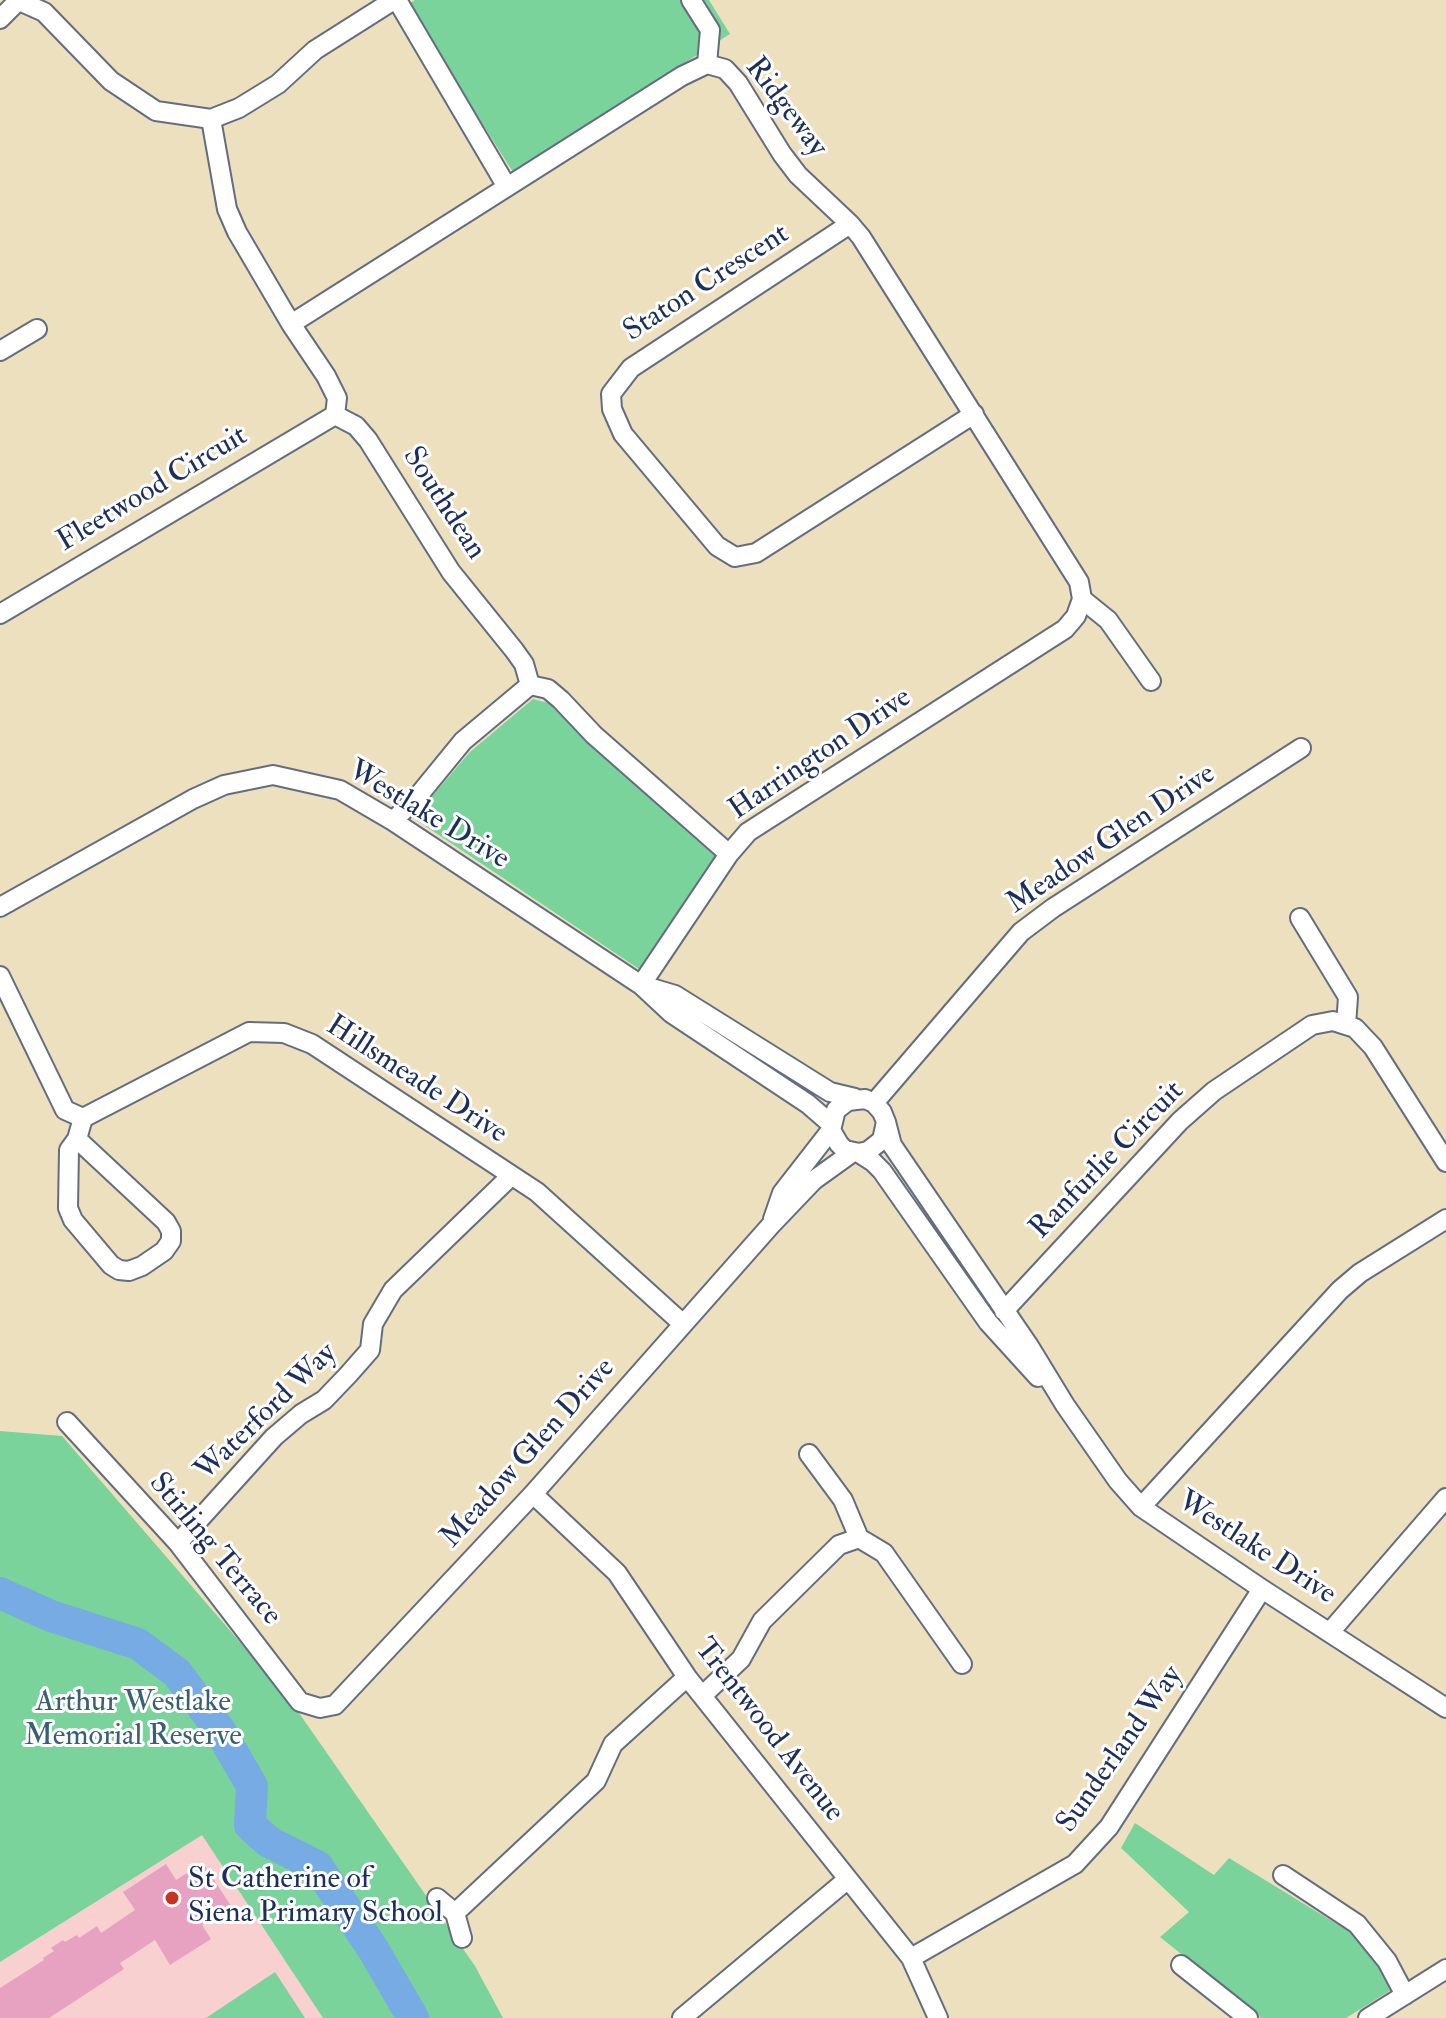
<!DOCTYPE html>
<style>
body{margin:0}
canvas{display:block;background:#ede0bf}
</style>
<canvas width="1446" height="2018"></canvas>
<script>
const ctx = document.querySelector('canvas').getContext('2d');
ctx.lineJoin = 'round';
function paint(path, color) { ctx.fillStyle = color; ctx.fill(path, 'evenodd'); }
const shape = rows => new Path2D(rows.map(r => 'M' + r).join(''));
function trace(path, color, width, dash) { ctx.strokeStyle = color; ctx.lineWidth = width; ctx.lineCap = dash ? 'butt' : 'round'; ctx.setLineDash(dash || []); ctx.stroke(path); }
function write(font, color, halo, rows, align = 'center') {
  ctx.font = font + ' "IM FELL Double Pica",serif'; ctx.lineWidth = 6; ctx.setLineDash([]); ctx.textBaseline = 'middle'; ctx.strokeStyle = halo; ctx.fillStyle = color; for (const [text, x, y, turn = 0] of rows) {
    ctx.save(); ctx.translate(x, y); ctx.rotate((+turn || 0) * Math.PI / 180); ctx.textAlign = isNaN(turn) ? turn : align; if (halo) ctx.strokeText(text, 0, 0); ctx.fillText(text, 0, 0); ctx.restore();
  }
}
const built = shape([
 [202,1834,323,2018,0,2018,0,1962]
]);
const green = shape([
 [415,0,709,0,730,34,513,172,407,5],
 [533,699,548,703,716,856,639,969,403,811,421,809,470,752],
 [0,1431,62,1436,290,1700,475,1966,503,2018,323,2018,202,1835,0,1962],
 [1135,1823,1214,1875,1229,1858,1350,1932,1380,1967,1391,1990,1346,2018,1261,2018,1160,1937,1189,1912,1121,1848],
 [275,1972,305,2018,206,2018]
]);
const river = shape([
 [0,1593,51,1616,138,1644,177,1673,219,1729,252,1786,250,1825,269,1842,317,1866,373,1949,413,2018]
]);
const building = shape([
 [203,1863,231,1906,202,1925,211,1939,170,1965,155,1940,120,1963,124,1969,49,2018,0,2018,0,1988,44,1960,43,1958,54,1951,51,1948,63,1940,65,1942,77,1935,79,1938,97,1926,101,1933,135,1910,123,1892,166,1864,176,1880]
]);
const minor = shape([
 [17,0,44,12,111,81,156,111,211,119,239,108,278,84,315,50,394,0],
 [397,0,507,187],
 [691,0,710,30,707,64],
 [0,19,17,2],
 [211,119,227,209,237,232,291,324,326,376,337,398,335,415,356,426,368,440,451,572,514,650,524,664,530,685,548,689,561,700,594,735,729,854],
 [850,224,631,368,611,394,612,409,623,434,717,546,735,557,756,553,974,414],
 [291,324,682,76,707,64,725,69,738,83,782,154,798,175,850,224,861,237,1079,582,1082,599,1076,616,1065,629,748,832,729,854,641,985],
 [0,351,37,329],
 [1082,599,1108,620,1151,681],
 [0,614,335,415],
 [393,821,418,796,463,741,530,685],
 [0,907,193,799,224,785,273,775,340,790,393,821,641,985,671,1013,808,1104,831,1124],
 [1300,918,1348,997,1346,1025],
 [0,976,65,1110,83,1118],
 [648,987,675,995,830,1092,855,1098],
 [874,1103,1021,932,1053,908,1301,748],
 [83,1118,249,1032,284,1033,312,1044,537,1192,683,1324],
 [886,1122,882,1140,868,1151,859,1153,845,1150,839,1144,831,1130,836,1110,848,1101,865,1099,874,1103,882,1112,886,1122,892,1145,1029,1346,1065,1405,1118,1481,1141,1507,1262,1589,1446,1708],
 [77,1139,166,1222,171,1231,171,1241,164,1251,142,1266,129,1271,119,1270,111,1265,73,1220,68,1208,69,1150,77,1139,83,1118],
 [859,1153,873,1162,882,1171,988,1322,1038,1377],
 [773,1219,782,1193,831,1130],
 [1004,1311,1180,1121,1214,1091,1312,1025,1333,1021,1355,1028,1373,1047,1446,1162],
 [67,1422,178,1543,300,1702,320,1708,335,1705,533,1494,771,1225,814,1180,853,1152],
 [809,1454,843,1500,859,1538],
 [533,1494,617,1573,687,1677,911,1958,938,2018],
 [1141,1507,1340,1290,1360,1273,1446,1219],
 [178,1543,274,1437,301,1414,324,1400,348,1375,370,1350,373,1324,393,1290,511,1176],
 [1330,1632,1446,1498],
 [703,1695,741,1659,762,1621,839,1545,859,1538,884,1553,962,1664],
 [1283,1875,1357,1924,1387,1961,1405,1995],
 [437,1898,455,1913,462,1938],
 [455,1913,596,1781,613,1744,687,1677],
 [911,1958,1075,1864,1109,1827,1262,1589],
 [1181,1965,1248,2018],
 [682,2018,848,1879],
 [1368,2018,1446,1969]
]);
const markers = [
 [172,1898,8,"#c8321e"]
];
const streetNames = [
 ["Ridgeway",785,108,53],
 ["Staton Crescent",707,284,-33],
 ["Fleetwood Circuit",153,490,-31],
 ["Southdean",443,504,57],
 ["Harrington Drive",821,755,-34],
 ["Westlake Drive",428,816,31],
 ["Meadow Glen Drive",1112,840,-34],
 ["Hillsmeade Drive",416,1081,33],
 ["Ranfurlie Circuit",1108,1161,-46],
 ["Waterford Way",267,1413,-44],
 ["Meadow Glen Drive",529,1454,-48],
 ["Westlake Drive",1256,1549,33],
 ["Stirling Terrace",214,1550,50],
 ["Trentwood Avenue",768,1731,52],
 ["Sunderland Way",1121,1750,-55]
];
const parkNames = [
 ["Arthur Westlake",133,1704],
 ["Memorial Reserve",133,1738]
];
const poiNames = [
 ["St Catherine of",188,1881],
 ["Siena Primary School",188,1915]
];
paint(built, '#f7d0cf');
paint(green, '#7ad39a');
trace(river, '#77abe4', 32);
paint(building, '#e7a2c2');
trace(minor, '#646d80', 22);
trace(minor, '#fff', 18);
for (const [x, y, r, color] of markers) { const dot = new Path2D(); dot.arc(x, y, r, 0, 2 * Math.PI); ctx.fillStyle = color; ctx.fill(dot); trace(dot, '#fff', 3); }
write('30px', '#1b2f5e', '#fff', streetNames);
write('30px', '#386070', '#fff', parkNames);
write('30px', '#1b2f5e', '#fff', poiNames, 'left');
</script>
